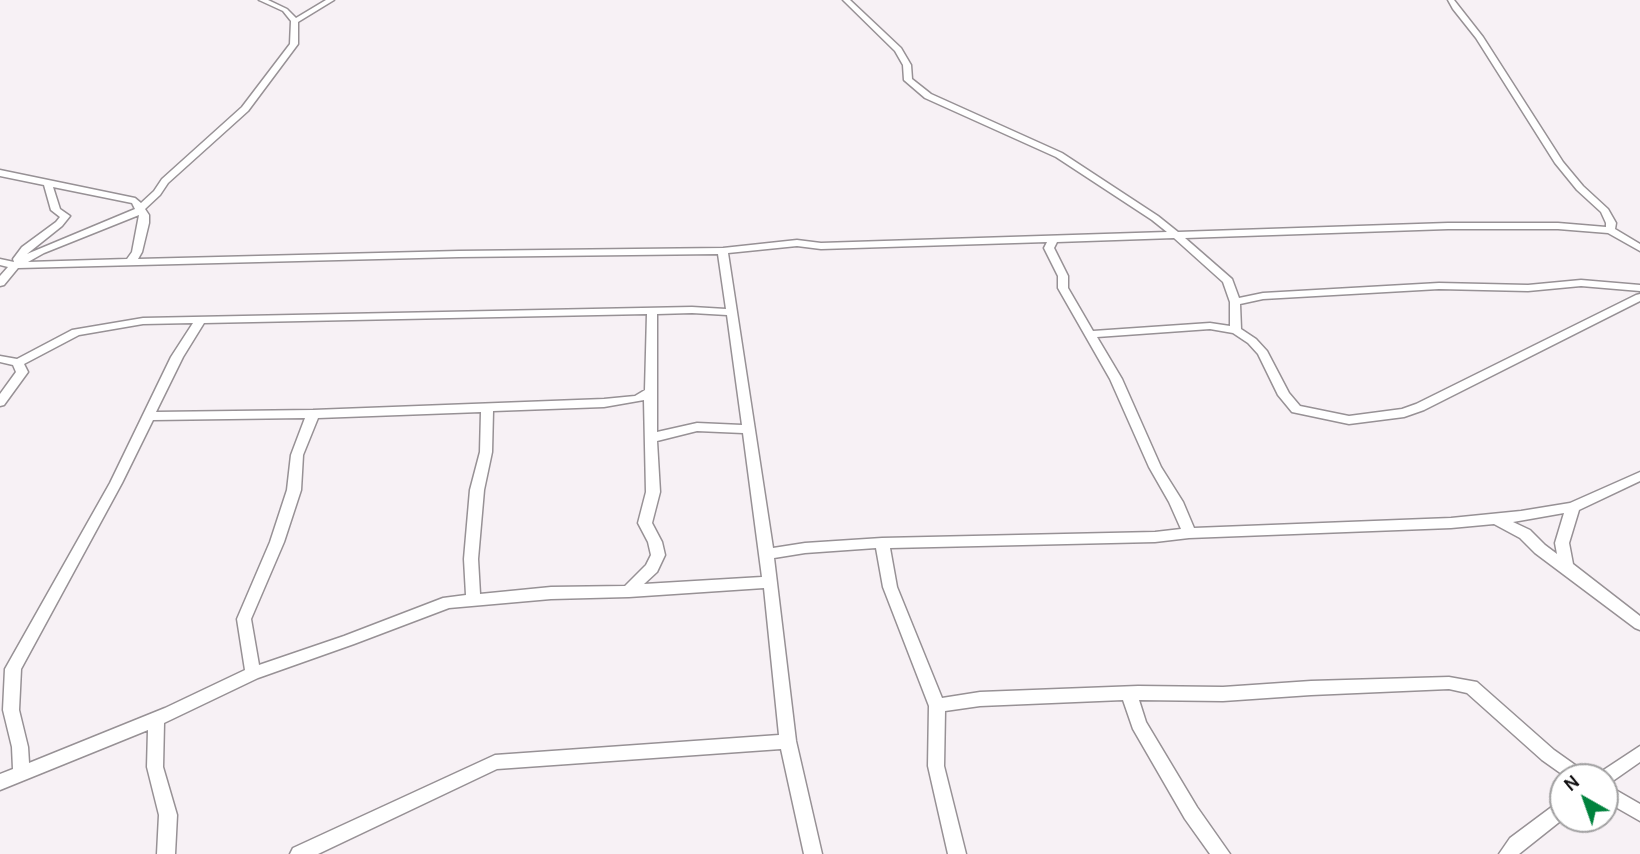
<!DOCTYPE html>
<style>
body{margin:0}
#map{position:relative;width:1640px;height:854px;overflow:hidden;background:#f7f1f5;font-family:Karla,sans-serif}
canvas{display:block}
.north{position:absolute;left:1549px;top:763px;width:70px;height:70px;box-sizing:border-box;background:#fff;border:2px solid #a1a0a1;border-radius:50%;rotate:320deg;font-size:19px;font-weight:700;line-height:28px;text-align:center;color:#131113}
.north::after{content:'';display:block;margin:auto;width:24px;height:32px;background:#00823d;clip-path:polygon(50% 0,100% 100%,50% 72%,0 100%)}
</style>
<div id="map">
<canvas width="1640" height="854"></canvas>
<div class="north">N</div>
</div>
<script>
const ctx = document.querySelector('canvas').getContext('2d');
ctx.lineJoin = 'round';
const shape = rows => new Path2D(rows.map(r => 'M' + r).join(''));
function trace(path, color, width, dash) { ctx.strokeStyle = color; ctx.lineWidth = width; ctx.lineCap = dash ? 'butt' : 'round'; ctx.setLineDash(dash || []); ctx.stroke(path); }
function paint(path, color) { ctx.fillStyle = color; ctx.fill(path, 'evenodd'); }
const minor = shape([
 [259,0,268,0,287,9,296,18,326,0,334,0,298,22,298,44,248,111,168,183,160,195,145,209,149,215,149,223,142,252,138,259,459,251,723,248,797,240,821,243,1167,232,1152,220,1056,157,925,98,904,80,903,65,895,51,843,0,850,0,901,48,911,65,912,79,931,94,1062,153,1158,216,1178,232,1448,223,1558,223,1606,227,1606,223,1601,212,1577,190,1555,163,1476,38,1453,9,1448,0,1454,0,1483,37,1563,162,1583,186,1608,209,1616,223,1615,229,1640,244,1640,251,1608,233,1558,229,1448,229,1185,238,1232,279,1239,298,1263,293,1439,283,1528,285,1581,280,1640,285,1640,291,1581,286,1528,291,1439,289,1263,299,1240,304,1241,329,1256,339,1267,351,1289,393,1300,406,1349,416,1402,409,1416,404,1636,295,1640,294,1640,301,1424,410,1404,417,1349,424,1292,412,1278,395,1258,354,1248,343,1233,333,1210,329,1097,337,1122,379,1161,467,1183,502,1194,528,1451,518,1521,511,1570,503,1640,472,1640,481,1579,510,1569,543,1573,564,1640,616,1640,630,1635,628,1535,553,1520,538,1494,524,1451,528,1189,538,1155,542,890,548,897,587,942,698,980,692,1138,686,1223,687,1311,681,1449,677,1477,682,1554,750,1585,772,1587,777,1566,777,1542,760,1467,693,1449,689,1311,695,1223,701,1139,700,1146,722,1197,807,1230,854,1210,854,1185,819,1133,729,1123,700,980,706,945,711,944,766,966,854,948,854,928,766,929,706,883,587,876,548,805,553,774,558,796,741,822,854,804,854,781,749,497,769,318,854,290,854,293,848,495,755,779,735,764,588,629,597,551,599,449,608,354,644,258,678,164,723,163,767,177,815,175,854,157,854,159,815,147,767,148,730,0,790,0,774,13,769,12,747,3,710,5,669,110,483,171,357,193,323,143,324,79,335,24,364,28,372,4,405,0,406,0,394,16,372,13,365,0,362,0,356,17,359,72,330,143,318,692,307,726,309,718,254,459,257,18,268,4,285,0,286,0,276,8,267,0,265,0,259,14,262,13,259,22,247,56,222,60,217,51,210,44,185,0,176,0,170,135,198,141,203,154,191,162,179,242,107,290,44,291,21,283,11,259,0],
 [53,187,132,203,135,209,27,254,62,226,70,216,60,209,53,187],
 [139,215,132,252,127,259,28,262,44,253,139,215],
 [1174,238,1223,282,1230,302,1230,326,1210,323,1093,331,1068,288,1068,276,1054,248,1057,242,1174,238],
 [1047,242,1044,248,1058,276,1058,288,1110,379,1149,467,1169,502,1181,529,1155,532,882,538,805,543,773,548,728,253,797,246,821,249,1047,242],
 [692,313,727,315,742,425,697,423,657,432,657,314,692,313],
 [647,314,645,390,635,396,604,399,313,410,156,412,183,357,204,323,647,314],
 [644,400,646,492,638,523,648,542,651,555,646,565,625,586,551,587,480,594,478,559,484,490,492,452,493,411,604,407,644,400],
 [481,412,480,452,470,490,464,559,466,595,443,598,344,636,259,665,251,619,284,542,301,490,303,455,318,418,481,412],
 [305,418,291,455,287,490,270,542,237,619,245,670,165,708,29,763,28,747,19,710,21,669,122,483,153,420,305,418],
 [697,431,743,433,762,577,644,584,657,572,665,555,662,542,652,523,660,492,657,441,697,431],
 [1564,513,1555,543,1557,554,1545,545,1530,530,1513,522,1564,513],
 [1640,746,1640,762,1607,785,1640,804,1640,821,1605,801,1605,777,1597,777,1599,773,1640,746],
 [1563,801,1563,819,1519,854,1499,854,1510,838,1557,803,1563,801]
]);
trace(minor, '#979195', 3);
paint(minor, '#fff');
</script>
